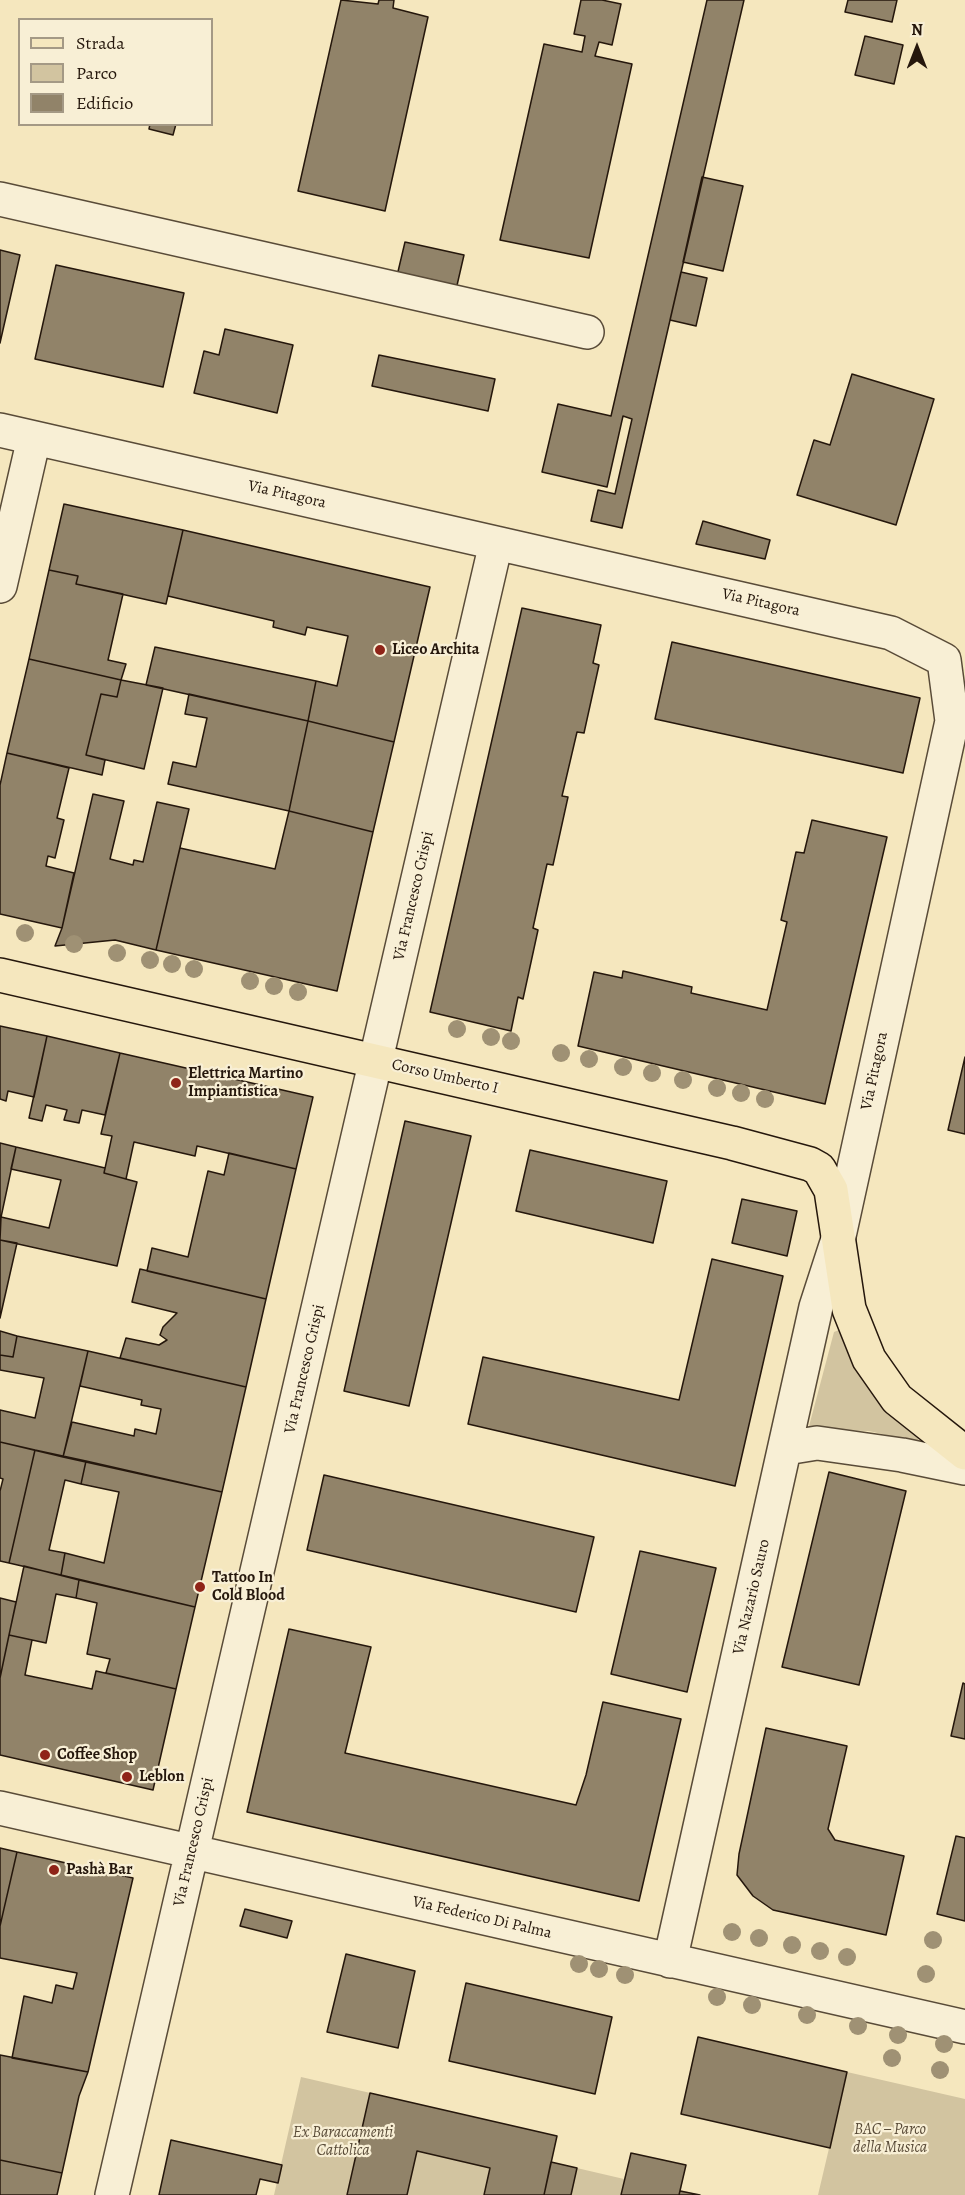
<!DOCTYPE html>
<meta charset="utf-8">
<style>
body{margin:0}
#map{position:relative;width:965px;height:2195px;overflow:hidden;background:#f5e7be;font-family:Alegreya,serif}
canvas{display:block}
.legend{position:absolute;left:18px;top:18px;width:195px;height:108px;box-sizing:border-box;background:#f8efd5;border:2px solid #a49985;margin:0;padding:8px 10px;list-style:none;font-size:18px;color:#25170c}
.legend li{display:flex;align-items:center;gap:12px;height:30px}
.legend b{width:30px;border:2px solid #a49985}
.north{position:absolute;left:887px;top:18px;width:60px;height:60px;-webkit-text-stroke:4px #f8efd5;paint-order:stroke;rotate:0deg;font-size:16px;font-weight:700;line-height:24px;text-align:center;color:#25170c}
.north::after{content:'';display:block;margin:auto;width:21px;height:27px;background:#25170c;clip-path:polygon(50% 0,100% 100%,50% 72%,0 100%)}
</style>
<div id="map">
<canvas width="965" height="2195"></canvas>
<ul class="legend">
<li><b style="height:8px;background:#f5e7be"></b>Strada</li>
<li><b style="height:16px;background:#d2c4a0"></b>Parco</li>
<li><b style="height:16px;background:#918369"></b>Edificio</li>
</ul>
<div class="north">N</div>
</div>
<script>
const ctx = document.querySelector('canvas').getContext('2d');
ctx.lineJoin = 'round';
function paint(path, color) { ctx.fillStyle = color; ctx.fill(path, 'evenodd'); }
const shape = rows => new Path2D(rows.map(r => 'M' + r).join(''));
function trace(path, color, width, dash) { ctx.strokeStyle = color; ctx.lineWidth = width; ctx.lineCap = dash ? 'butt' : 'round'; ctx.setLineDash(dash || []); ctx.stroke(path); }
function write(font, color, halo, rows, align = 'center') {
  ctx.font = font + ' Alegreya,serif'; ctx.lineWidth = 4.5; ctx.setLineDash([]); ctx.textBaseline = 'middle'; ctx.strokeStyle = halo; ctx.fillStyle = color; for (const [text, x, y, turn = 0] of rows) {
    ctx.save(); ctx.translate(x, y); ctx.rotate((+turn || 0) * Math.PI / 180); ctx.textAlign = isNaN(turn) ? turn : align; if (halo) ctx.strokeText(text, 0, 0); ctx.fillText(text, 0, 0); ctx.restore();
  }
}
const green = shape([
 [839,1330,843,1331,920,1436,917,1442,869,1431,808,1430,834,1332],
 [847,2072,965,2099,965,2195,818,2195],
 [301,2077,557,2136,551,2162,624,2179,631,2153,686,2165,681,2190,700,2195,274,2195]
]);
const building = shape([
 [341,0,378,4,379,0,394,0,393,8,428,17,385,211,298,191,341,0],
 [581,0,602,0,621,4,612,45,599,42,595,56,632,64,589,258,500,240,544,44,582,52,585,36,574,34,581,0],
 [707,0,744,0,622,528,591,521,598,490,615,494,632,419,623,416,607,487,542,472,558,404,611,416,707,0],
 [848,0,897,0,892,22,845,12,848,0],
 [865,36,903,45,894,84,855,75,865,36],
 [150,124,176,124,173,135,149,129,150,124],
 [702,177,743,186,723,271,683,262,702,177],
 [405,242,464,255,455,294,396,280,405,242],
 [0,250,20,255,0,343,0,250],
 [56,265,184,293,163,387,35,359,56,265],
 [681,272,707,278,696,326,670,320,681,272],
 [225,329,293,345,277,413,194,393,204,351,219,355,225,329],
 [379,355,495,379,488,411,372,386,379,355],
 [852,374,934,399,896,525,797,495,814,440,830,445,852,374],
 [64,504,183,530,166,604,76,584,78,576,49,570,64,504],
 [703,521,770,540,765,559,696,544,703,521],
 [183,530,430,587,394,742,308,721,316,681,337,686,348,636,307,627,305,635,273,627,274,621,168,596,183,530],
 [49,570,78,576,76,584,123,594,108,660,126,664,121,680,29,659,49,570],
 [522,608,601,625,593,663,599,665,584,733,577,732,562,796,568,797,553,865,547,864,533,928,538,930,523,999,518,997,511,1031,430,1012,522,608],
 [672,642,920,698,903,773,655,719,672,642],
 [155,647,316,681,308,721,146,685,155,647],
 [29,659,121,680,117,697,101,694,86,755,105,760,102,775,7,753,29,659],
 [121,680,163,688,144,769,86,755,101,694,117,697,121,680],
 [189,694,308,721,289,811,168,784,173,762,196,767,207,718,185,714,189,694],
 [308,721,394,742,373,832,289,811,308,721],
 [7,753,69,768,57,818,64,820,55,858,48,856,46,866,74,873,62,928,0,914,0,785,7,753],
 [93,794,124,801,110,859,133,865,134,860,143,862,157,802,189,809,156,950,115,940,55,946,62,928,93,794],
 [289,811,373,832,337,991,156,950,180,848,275,869,289,811],
 [812,820,887,837,825,1104,578,1046,594,972,622,978,623,971,692,987,691,993,767,1010,787,922,781,920,796,852,804,853,812,820],
 [0,1026,47,1036,34,1097,8,1091,6,1101,0,1099,0,1026],
 [47,1036,120,1053,105,1115,82,1110,79,1123,64,1120,67,1110,46,1105,42,1121,29,1118,47,1036],
 [120,1053,313,1097,296,1169,197,1146,195,1156,134,1142,126,1179,104,1173,112,1136,101,1134,120,1053],
 [965,1057,965,1134,948,1130,965,1057],
 [405,1121,471,1136,409,1406,344,1391,405,1121],
 [0,1143,16,1147,0,1222,0,1143],
 [16,1147,105,1168,104,1173,137,1182,117,1266,0,1240,1,1217,49,1228,61,1180,11,1169,16,1147],
 [530,1150,667,1181,653,1243,516,1211,530,1150],
 [229,1153,296,1169,266,1299,147,1271,152,1248,188,1257,208,1171,224,1175,229,1153],
 [742,1199,797,1211,787,1256,732,1243,742,1199],
 [0,1240,17,1243,0,1318,0,1240],
 [712,1259,783,1276,735,1486,468,1424,483,1357,679,1400,712,1259],
 [140,1269,266,1299,246,1387,120,1358,126,1338,159,1345,167,1340,160,1335,163,1327,177,1313,132,1302,140,1269],
 [0,1331,17,1336,13,1357,0,1355,0,1331],
 [17,1336,88,1351,63,1457,0,1442,0,1410,35,1418,44,1378,0,1370,0,1355,13,1357,17,1336],
 [88,1351,246,1387,222,1492,63,1457,72,1422,134,1436,135,1429,156,1434,161,1409,141,1405,142,1400,80,1386,88,1351],
 [0,1442,35,1450,9,1563,0,1561,0,1491,3,1479,0,1478,0,1442],
 [35,1450,86,1461,81,1484,65,1480,49,1550,65,1553,61,1575,9,1563,35,1450],
 [86,1461,222,1492,195,1607,61,1575,65,1553,104,1563,119,1492,81,1484,86,1461],
 [829,1472,906,1491,859,1685,782,1667,829,1472],
 [324,1475,594,1537,576,1612,307,1550,324,1475],
 [640,1551,716,1568,687,1692,611,1674,640,1551],
 [24,1566,79,1580,76,1598,56,1594,46,1643,9,1635,24,1566],
 [79,1580,195,1607,176,1689,106,1673,110,1659,87,1654,97,1603,76,1598,79,1580],
 [0,1598,16,1602,0,1678,0,1598],
 [289,1629,371,1647,345,1753,576,1805,586,1775,603,1702,681,1719,639,1901,247,1812,289,1629],
 [9,1635,32,1640,25,1675,92,1689,96,1671,176,1689,153,1790,0,1755,0,1678,9,1635],
 [963,1683,965,1684,965,1739,951,1736,963,1683],
 [766,1728,847,1746,828,1829,835,1840,904,1856,886,1935,773,1910,753,1896,737,1875,739,1854,766,1728],
 [956,1836,965,1838,965,1921,937,1914,956,1836],
 [0,1848,17,1852,0,1926,0,1848],
 [17,1852,133,1878,88,2072,12,2058,24,1996,52,2003,56,1985,73,1989,77,1973,0,1958,0,1926,17,1852],
 [245,1909,292,1921,287,1938,240,1926,245,1909],
 [346,1954,415,1971,398,2048,327,2032,346,1954],
 [466,1983,612,2017,595,2094,449,2061,466,1983],
 [698,2037,847,2072,830,2148,681,2114,698,2037],
 [0,2055,88,2072,79,2096,62,2173,0,2160,0,2055],
 [370,2093,557,2136,544,2195,484,2195,490,2168,417,2151,407,2195,347,2195,370,2093],
 [171,2140,282,2165,278,2183,260,2179,256,2195,159,2195,171,2140],
 [631,2153,686,2165,679,2195,621,2195,631,2153],
 [0,2160,62,2173,57,2195,0,2195,0,2160],
 [551,2162,577,2168,571,2195,544,2195,551,2162],
 [680,2191,700,2195,679,2195,680,2191]
]);
const minor = shape([
 [0,199,587,332],
 [0,430,891,633,944,660,952,721,839,1236,816,1307,670,1961],
 [0,586,34,438],
 [786,1448,817,1443,902,1455,965,1468],
 [0,1808,965,2027],
 [112,2195,496,543]
]);
const major = shape([
 [0,975,732,1143,810,1164,819,1169,831,1190,849,1309,869,1359,897,1399,965,1453]
]);
const trees = [
 [25,933],
 [74,944],
 [117,953],
 [150,960],
 [172,964],
 [194,969],
 [250,981],
 [274,986],
 [298,992],
 [457,1029],
 [491,1037],
 [511,1041],
 [561,1053],
 [589,1059],
 [623,1067],
 [652,1073],
 [683,1080],
 [717,1088],
 [741,1093],
 [765,1099],
 [732,1932],
 [759,1938],
 [933,1940],
 [792,1945],
 [820,1951],
 [847,1957],
 [579,1964],
 [599,1969],
 [926,1974],
 [625,1975],
 [717,1997],
 [752,2005],
 [807,2015],
 [858,2026],
 [898,2035],
 [944,2044],
 [892,2058],
 [940,2070]
];
const markers = [
 [380,650,6,"#8f2418"],
 [176,1083,6,"#8f2418"],
 [200,1587,6,"#8f2418"],
 [45,1755,6,"#8f2418"],
 [127,1777,6,"#8f2418"],
 [54,1870,6,"#8f2418"]
];
const streetNames = [
 ["Via Pitagora",287,495,13],
 ["Via Pitagora",761,603,13],
 ["Via Francesco Crispi",414,896,-77],
 ["Via Pitagora",875,1071,-78],
 ["Corso Umberto I",445,1077,13],
 ["Via Francesco Crispi",305,1369,-77],
 ["Via Nazario Sauro",752,1597,-77],
 ["Via Francesco Crispi",194,1842,-77],
 ["Via Federico Di Palma",482,1918,13]
];
const poiNames = [
 ["Liceo Archita",392,650],
 ["Elettrica Martino",188,1074],
 ["Impiantistica",188,1092],
 ["Tattoo In",212,1578],
 ["Cold Blood",212,1596],
 ["Coffee Shop",57,1755],
 ["Leblon",139,1777],
 ["Pashà Bar",66,1870]
];
const parkNames = [
 ["BAC – Parco",890,2130],
 ["della Musica",890,2148],
 ["Ex Baraccamenti",343,2133],
 ["Cattolica",343,2151]
];
paint(green, '#d2c4a0');
paint(building, '#918369');
trace(building, '#25170c', 1.5);
trace(minor, '#594b38', 36);
trace(major, '#25170c', 36);
trace(minor, '#f8efd5', 33);
trace(major, '#f5e7be', 33);
ctx.fillStyle = '#9f9174';
for (const [x, y] of trees) { ctx.beginPath(); ctx.arc(x, y, 9, 0, 2 * Math.PI); ctx.fill(); }
for (const [x, y, r, color] of markers) { const dot = new Path2D(); dot.arc(x, y, r, 0, 2 * Math.PI); ctx.fillStyle = color; ctx.fill(dot); trace(dot, '#f8efd5', 2); }
write('16px', '#25170c', '#f8efd5', streetNames);
write('bold 16px', '#25170c', '#f8efd5', poiNames, 'left');
write('italic 16px', '#594b38', '#f8efd5', parkNames);
</script>
